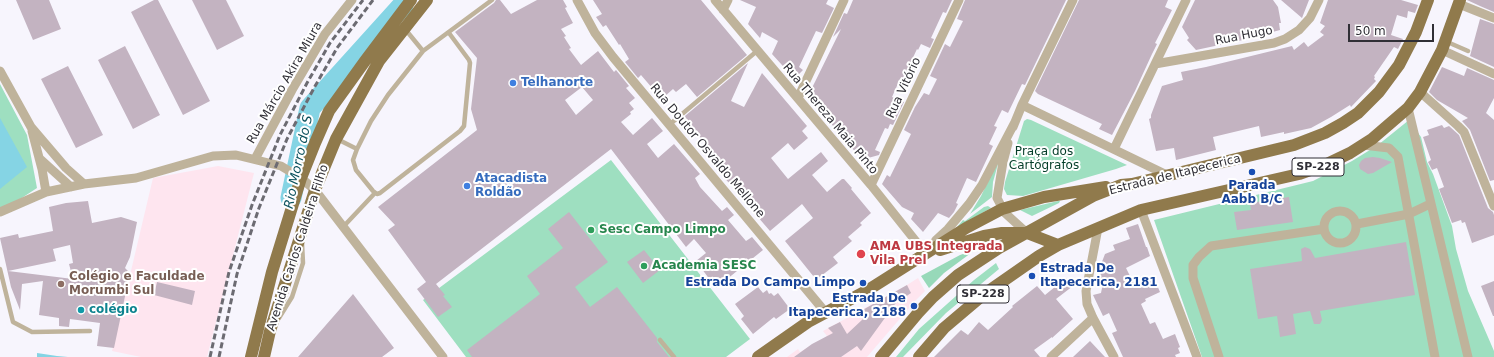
<!DOCTYPE html>
<meta charset="utf-8">
<style>
body{margin:0}
#map{position:relative;width:1494px;height:357px;overflow:hidden;background:#f7f5fd;font-family:"DejaVu Sans",sans-serif}
canvas{display:block}
.scale{position:absolute;left:1348px;top:24px;width:86px;height:18px;box-sizing:border-box;border:2px solid #302f36;border-top:0;padding-left:5px;font-size:12px;line-height:14px;white-space:nowrap;color:#302f36;-webkit-text-stroke:3px #fff;paint-order:stroke}
</style>
<div id="map">
<canvas width="1494" height="357"></canvas>
<div class="scale">50 m</div>
</div>
<script>
const ctx = document.querySelector('canvas').getContext('2d');
ctx.lineJoin = 'round';
function paint(path, color) { ctx.fillStyle = color; ctx.fill(path, 'evenodd'); }
const shape = rows => new Path2D(rows.map(r => 'M' + r).join(''));
function trace(path, color, width, dash) { ctx.strokeStyle = color; ctx.lineWidth = width; ctx.lineCap = dash ? 'butt' : 'round'; ctx.setLineDash(dash || []); ctx.stroke(path); }
function write(font, color, halo, rows, align = 'center') {
  ctx.font = font + ' "DejaVu Sans",sans-serif'; ctx.lineWidth = 4; ctx.setLineDash([]); ctx.textBaseline = 'middle'; ctx.strokeStyle = halo; ctx.fillStyle = color; for (const [text, x, y, turn = 0] of rows) {
    ctx.save(); ctx.translate(x, y); ctx.rotate((+turn || 0) * Math.PI / 180); ctx.textAlign = isNaN(turn) ? turn : align; if (halo) ctx.strokeText(text, 0, 0); ctx.fillText(text, 0, 0); ctx.restore();
  }
}
const commercial = shape([
 [218,166,254,173,207,357,141,357,112,351,153,178],
 [918,278,925,291,916,300,867,357,787,357,798,349,800,352,827,336,823,331,907,285]
]);
const green = shape([
 [0,84,27,135,37,188,11,205,0,209],
 [1027,119,1031,120,1127,165,1116,169,1023,196,1007,195,1004,189,1005,182,1024,121],
 [1409,120,1421,137,1427,162,1433,174,1452,226,1456,249,1468,291,1494,351,1494,357,1202,357,1154,220,1313,181,1352,161,1378,145],
 [611,160,750,339,726,357,466,357,423,300],
 [997,163,998,164,993,182,992,197,970,214,981,196],
 [1058,201,1060,201,1059,203,1032,216,1020,210],
 [988,206,991,208,957,227,963,220,965,221,984,207],
 [996,263,999,269,946,313,903,357,896,357,919,329,974,280]
]);
const forest = shape([
 [975,250,944,273,929,288,921,276,960,255]
]);
const water = shape([
 [0,118,27,167,0,189],
 [37,353,57,356,68,357,37,357]
]);
const river = shape([
 [291,198,310,108,403,5]
]);
const building = shape([
 [16,0,49,0,61,29,33,40],
 [154,0,158,0,210,101,183,115,131,12],
 [192,0,226,0,244,36,217,50],
 [496,0,500,0,511,14,537,0,563,0,567,7,565,8,573,23,561,29,566,36,564,37,571,48,569,49,581,65,598,51,614,72,616,70,629,86,626,88,635,98,629,103,634,109,630,112,631,114,621,122,633,135,652,118,663,131,647,144,658,158,674,144,700,174,695,178,700,187,722,211,727,207,734,215,728,220,746,241,752,237,763,250,716,288,696,261,706,253,694,239,686,247,611,149,436,284,445,295,443,296,452,307,438,317,417,289,426,282,388,230,395,225,378,207,477,130,471,109,477,58,455,32,494,3],
 [582,87,593,100,576,115,565,100],
 [593,0,701,0,747,55,697,97,686,84,676,92,673,89,664,97,655,87,653,89,641,75,638,78,625,62,629,59,620,44,619,45,606,25,603,27,596,17,602,14],
 [740,0,828,0,826,4,834,8,822,33,816,31,799,67,803,70,797,76,791,75,772,54,778,41,762,32,760,38,748,24,756,7],
 [853,0,952,0,946,13,943,12,931,38,934,39,930,48,921,44,918,50,917,49,909,66,916,69,909,83,900,79,892,97,904,102,893,125,890,124,888,129,885,128,875,150,880,152,879,155,868,158,858,155,809,98,810,92,841,29,833,37,844,13,847,14],
 [965,0,1066,0,1025,85,1022,84,1008,113,1002,110,994,126,997,127,989,144,993,146,976,182,967,178,956,203,958,204,954,212,949,218,938,213,923,232,911,219,914,213,902,207,882,184,887,175,890,177,911,134,904,130,915,107,924,93,929,95,937,79,930,76,945,44,950,47,963,21,957,19],
 [1079,0,1168,0,1165,7,1172,10,1155,43,1157,44,1152,54,1135,91,1112,135,1099,129,1102,124,1038,94,1035,91],
 [1195,0,1273,0,1278,7,1281,23,1279,23,1280,30,1265,34,1264,28,1242,32,1243,40,1196,50,1187,40,1189,38,1182,27],
 [1281,0,1309,0,1302,18],
 [1328,0,1401,0,1418,5,1415,13,1408,11,1407,18,1397,15,1391,35,1403,39,1398,49,1394,47,1374,76,1375,77,1374,79,1376,81,1351,107,1350,105,1331,117,1311,128,1284,134,1284,132,1261,137,1259,126,1213,137,1216,150,1176,160,1174,148,1156,151,1149,119,1151,118,1151,115,1162,86,1183,80,1181,72,1206,67,1292,46,1294,50,1304,42,1308,47,1324,35,1320,32,1325,26,1320,23],
 [1467,0,1494,0,1494,12,1480,6],
 [1480,19,1494,24,1494,67,1470,56],
 [125,46,160,115,133,129,98,60],
 [748,63,731,101,744,107,762,73,807,126,802,131,808,138,794,150,788,143,771,158,788,179,821,152,828,161,812,175,827,192,842,179,844,179,852,188,851,189,871,213,860,223,862,225,848,237,852,241,833,257,838,263,817,279,814,277,785,241,813,218,802,204,770,231,744,201,748,198,732,180,729,183,722,175,727,170,716,157,714,158,706,148,708,147,694,130,689,135,679,123,685,116],
 [68,66,103,135,76,148,41,79],
 [1442,67,1464,76,1467,68,1494,80,1494,98,1486,113,1494,120,1494,180,1490,181,1470,130,1462,121,1468,118,1437,100,1429,92],
 [1442,125,1444,128,1449,126,1459,135,1488,208,1493,212,1494,215,1494,235,1472,243,1465,222,1462,223,1461,220,1452,223,1439,189,1444,187,1437,168,1432,170,1428,162,1431,160,1423,137,1429,135,1427,130],
 [1373,157,1380,158,1392,162,1373,173,1368,174,1360,169,1359,165,1361,161,1365,158],
 [1289,197,1293,222,1237,230,1234,212,1251,210,1250,203],
 [88,201,92,223,121,217,137,222,130,257,125,268,130,273,114,348,97,346,100,323,70,319,69,327,59,326,59,318,39,315,43,281,22,284,20,310,11,287,0,238,18,234,19,238,53,231,49,207,66,203],
 [70,245,73,263,69,264,73,279,8,271,56,261,53,249],
 [569,212,608,262,575,287,590,307,617,287,657,338,657,342,669,357,472,357,467,350,540,294,527,276,563,248,548,229],
 [1138,224,1146,247,1147,247,1150,256,1126,268,1135,286,1154,278,1160,292,1145,299,1146,301,1141,304,1150,324,1155,322,1163,339,1175,334,1180,347,1178,348,1180,353,1175,355,1176,357,1123,357,1112,333,1117,331,1109,313,1103,316,1093,295,1101,293,1103,283,1098,272,1105,254,1115,250,1113,245,1130,239,1126,228],
 [1406,242,1415,295,1320,311,1322,320,1320,324,1314,324,1310,311,1293,314,1296,334,1280,337,1277,316,1258,319,1250,269,1302,261,1301,249,1305,247,1310,249,1315,258],
 [644,250,660,270,643,283,627,262],
 [1066,278,1073,286,1056,299,1073,319,1052,338,1052,337,1034,350,1040,357,934,357,961,330,968,335,979,322,988,330,1013,307,1012,306,1037,286,1045,295],
 [1494,281,1494,316,1493,316,1481,286],
 [157,282,195,291,192,305,154,295],
 [907,285,911,293,895,304,861,351,857,346,841,357,794,357,812,344,833,333,828,328,840,322,847,334,863,319,859,312],
 [758,287,763,293,767,290,769,294,771,293,774,296,778,293,790,309,776,319,774,317,753,334,741,319,744,316,735,304],
 [353,294,394,348,382,357,298,357],
 [1090,341,1105,357,1073,357]
]);
const service = shape([
 [405,29,423,51,388,95,371,121,357,149,353,160,356,170,373,191,377,194,380,193,398,179,460,131,464,126,470,63,469,60,449,33],
 [1445,41,1468,51],
 [423,51,492,0],
 [669,125,757,51],
 [337,139,357,149],
 [343,227,375,193],
 [0,269,13,322,32,332,90,331],
 [279,318,292,297,303,263,302,243],
 [660,340,674,357]
]);
const minor = shape([
 [577,0,595,33,613,57,826,313],
 [715,0,871,185,926,254,936,240,948,229,969,204,982,185,1015,122],
 [1459,4,1494,18],
 [723,10,728,0],
 [1442,50,1494,74],
 [1155,64,1274,43,1285,39,1299,30,1310,18,1319,0],
 [0,71,31,127,66,168,84,184],
 [1420,92,1458,126,1464,132,1494,206],
 [798,98,844,0],
 [1022,105,1167,175],
 [1408,108,1468,357],
 [1013,127,1022,105,1073,0],
 [32,131,42,169,46,192],
 [1008,143,1003,162,997,198,1005,213,1027,233],
 [1363,145,1389,148,1398,157,1435,357],
 [1114,149,1186,0],
 [39,158,71,187],
 [255,159,292,90,325,34,352,0],
 [871,185,959,0],
 [1141,210,1197,357],
 '1324 227a16 16 0 1 1 32 0a16 16 0 1 1-32 0Z',
 [0,212,46,192,84,184,136,178,213,156,236,155,281,166,301,178,315,190,443,357],
 [1357,224,1409,214,1430,204],
 [1098,228,1086,291,1087,304,1093,318,1114,357],
 [1051,357,1093,318],
 [1219,357,1193,278,1193,265,1199,257,1211,246,1324,229]
]);
const primary = shape([
 [940,250,984,236,1002,233,1027,233,1058,245],
 [251,357,272,272,301,178,315,143,329,111,365,61,411,0],
 [264,357,270,331,315,190,336,139,379,61,427,0],
 [758,357,808,322,868,290,966,228,1002,209,1044,197,1106,187],
 [881,357,918,313,933,297,958,275,999,248,1093,196,1121,185,1132,184,1294,145,1325,133,1343,123,1358,113,1379,92,1399,65,1416,32,1428,0],
 [919,357,944,328,983,295,1039,256,1058,245,1141,210,1299,174,1327,164,1350,153,1372,139,1408,108,1420,92,1442,50,1460,0]
]);
const rail = shape([
 [210,357,229,272,252,205,280,135,307,83,330,43,363,0],
 [219,357,237,274,259,208,287,139,314,88,337,48,373,0]
]);
const markers = [
 [513,83,4,"#3f7fe0"],
 [1252,172,4,"#1a4fb4"],
 [467,186,4,"#3f7fe0"],
 [591,230,4,"#2e9e5b"],
 [861,254,5,"#e0444e"],
 [644,266,4,"#2e9e5b"],
 [1032,276,4,"#1a4fb4"],
 [863,283,4,"#1a4fb4"],
 [61,284,4,"#8d6e63"],
 [914,306,4,"#1a4fb4"],
 [81,310,4,"#0f9aa8"]
];
const shields = [
 [1318,167,52],
 [983,294,52]
];
const shieldNames = [
 ["SP-228",1318,167],
 ["SP-228",983,294]
];
const streetNames = [
 ["Rua Hugo",1244,36,-11],
 ["Rua Márcio Akira Miura",285,83,-60],
 ["Rua Vitório",904,88,-65],
 ["Rua Thereza Maia Pinto",830,119,50],
 ["Rua Doutor Osvaldo Mellone",707,151,50],
 ["Estrada de Itapecerica",1175,175,-14],
 ["Avenida Carlos Caldeira Filho",298,248,-72]
];
const shopNames = [
 ["Telhanorte",521,83],
 ["Atacadista",475,179],
 ["Roldão",475,193]
];
const parkNames = [
 ["Praça dos",1044,152],
 ["Cartógrafos",1044,166]
];
const transitNames = [
 ["Parada",1252,186,"center"],
 ["Aabb B/C",1252,200,"center"],
 ["Estrada De",1040,269,"left"],
 ["Itapecerica, 2181",1040,283,"left"],
 ["Estrada Do Campo Limpo",855,283],
 ["Estrada De",906,299],
 ["Itapecerica, 2188",906,313]
];
const leisureNames = [
 ["Sesc Campo Limpo",599,230],
 ["Academia SESC",652,266]
];
const healthNames = [
 ["AMA UBS Integrada",870,247],
 ["Vila Prel",870,261]
];
const educationNames = [
 ["Colégio e Faculdade",69,277],
 ["Morumbi Sul",69,291]
];
const cultureNames = [
 ["colégio",89,310]
];
const waterNames = [
 ["Rio Morro do S",299,162,-78]
];
paint(commercial, '#fee5ef');
paint(green, '#9edfc0');
paint(forest, '#97d9b9');
paint(water, '#85d4e4');
trace(river, '#85d4e4', 21);
paint(building, '#c3b3c1');
trace(service, '#bfb39b', 4.5);
trace(minor, '#bfb39b', 9);
trace(primary, '#907a4c', 12);
trace(rail, '#6c6b72', 3, [6, 3]);
for (const [x, y, r, color] of markers) { const dot = new Path2D(); dot.arc(x, y, r, 0, 2 * Math.PI); ctx.fillStyle = color; ctx.fill(dot); trace(dot, '#fff', 1.5); }
for (const [x, y, w] of shields) { const box = new Path2D(); box.roundRect(x - w / 2, y - 9, w, 18, 3); ctx.fillStyle = '#fff'; ctx.fill(box); trace(box, '#302f36', 1); }
write('bold 11px', '#302f36', null, shieldNames);
write('12px', '#302f36', '#fff', streetNames);
write('bold 12px', '#366cbe', '#fff', shopNames, 'left');
write('12px', '#043d29', '#fff', parkNames);
write('bold 12px', '#164399', '#fff', transitNames, 'right');
write('bold 12px', '#27864d', '#fff', leisureNames, 'left');
write('bold 12px', '#be3a42', '#fff', healthNames, 'left');
write('bold 12px', '#785e54', '#fff', educationNames, 'left');
write('bold 12px', '#0d838f', '#fff', cultureNames, 'left');
write('italic 13px', '#0c525e', '#fff', waterNames);
</script>
